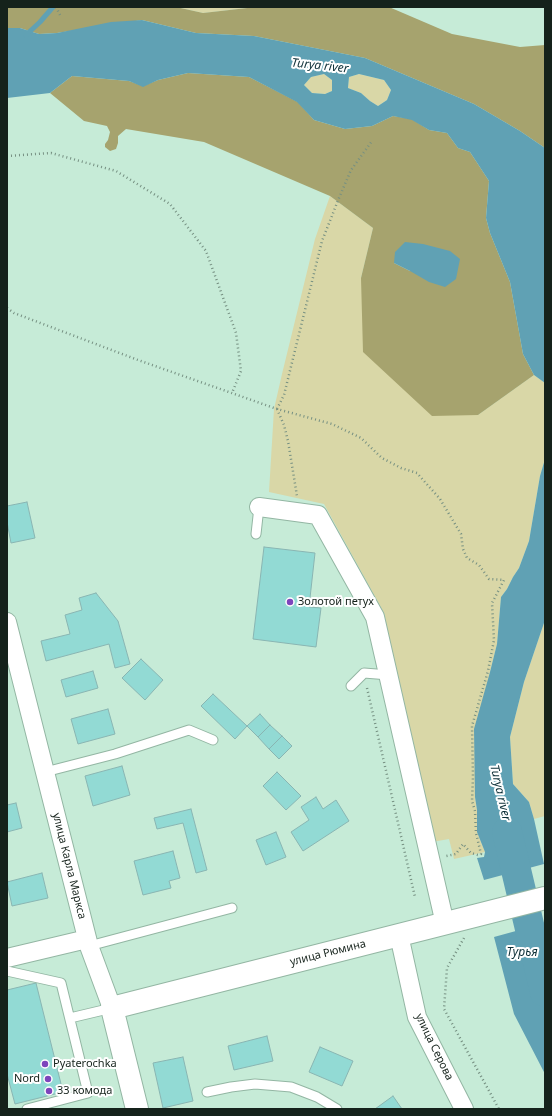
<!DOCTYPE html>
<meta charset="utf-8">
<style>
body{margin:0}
#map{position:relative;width:552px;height:1116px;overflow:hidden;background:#c6ebd7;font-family:"Noto Sans",sans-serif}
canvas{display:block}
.frame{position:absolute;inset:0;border:8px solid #15221b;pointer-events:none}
</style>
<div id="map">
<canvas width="552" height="1116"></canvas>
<div class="frame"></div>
</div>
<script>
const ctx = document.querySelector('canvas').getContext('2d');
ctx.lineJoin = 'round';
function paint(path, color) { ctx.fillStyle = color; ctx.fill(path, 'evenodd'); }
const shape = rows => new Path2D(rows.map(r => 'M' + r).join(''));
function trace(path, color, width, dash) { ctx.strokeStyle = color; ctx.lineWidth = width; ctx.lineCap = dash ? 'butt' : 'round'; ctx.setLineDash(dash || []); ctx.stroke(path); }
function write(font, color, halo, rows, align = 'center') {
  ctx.font = font + ' "Noto Sans",sans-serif'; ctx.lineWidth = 4; ctx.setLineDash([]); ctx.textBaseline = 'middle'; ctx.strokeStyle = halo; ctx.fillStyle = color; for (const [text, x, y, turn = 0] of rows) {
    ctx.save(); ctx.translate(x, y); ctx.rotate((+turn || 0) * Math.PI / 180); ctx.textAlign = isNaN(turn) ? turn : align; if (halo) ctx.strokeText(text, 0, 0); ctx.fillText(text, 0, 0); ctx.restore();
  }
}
const green = shape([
 [176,7,256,7,203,13],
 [324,74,332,80,332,91,325,94,312,93,304,85,311,77],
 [359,74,384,80,391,90,387,100,378,106,370,101,361,93,348,88,349,77],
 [330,196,373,228,361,278,478,415,534,375,545,383,545,459,540,476,529,541,519,568,513,577,507,589,501,597,497,644,490,672,475,774,475,797,477,810,477,832,485,852,454,859,449,839,432,842,384,613,324,504,269,492,274,409,282,374,315,239],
 [545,620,545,816,534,819,529,802,513,784,510,737,524,682]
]);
const forest = shape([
 [7,7,176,7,203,13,256,7,389,7,452,34,520,47,545,45,545,148,520,131,474,104,365,58,254,36,196,33,142,20,57,33,39,34,20,28,7,28],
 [188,73,249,77,298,102,314,120,345,129,372,126,393,116,412,119,429,130,447,133,458,148,470,152,489,181,486,218,490,233,510,282,523,354,534,375,478,415,432,416,363,352,361,278,373,228,330,196,204,142,126,129,118,136,118,143,116,149,110,151,105,147,105,144,108,140,110,132,107,126,84,121,50,93,72,76,129,81,143,86,158,80],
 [423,244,410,271,394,263]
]);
const water = shape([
 [142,20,196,33,254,36,365,58,474,104,520,131,545,148,545,383,534,375,523,354,510,282,490,233,486,218,489,181,470,152,458,148,447,133,429,130,412,120,393,116,372,126,345,129,314,120,297,102,249,77,188,73,158,80,143,87,129,81,72,76,50,93,7,98,7,28,20,28,39,34,57,33,111,22],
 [324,74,332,80,332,91,325,94,312,93,304,85,311,77],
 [359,74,384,80,391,90,387,100,378,106,370,101,361,93,348,88,349,77],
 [405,242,423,244,450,251,460,259,456,279,445,287,429,282,410,271,394,263,395,252],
 [545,459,545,620,524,682,510,737,513,784,529,802,534,819,544,864,484,880,477,858,484,857,485,852,477,832,477,810,475,797,474,729,490,672,497,644,501,597,507,589,513,577,519,568,529,541,540,476],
 [545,923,545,1074,514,1014,494,937]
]);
const stream = shape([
 [26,35,40,22,53,7]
]);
const river = shape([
 [507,832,545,992]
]);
const building = shape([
 [27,502,35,538,11,543,7,522,7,506,27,502],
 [264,547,315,553,309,607,321,608,316,647,253,639,264,547],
 [96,593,118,621,130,664,115,668,109,644,46,661,41,641,70,634,65,615,82,610,79,598,96,593],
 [141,659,163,680,145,700,122,678,141,659],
 [93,671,98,688,66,697,61,680,93,671],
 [213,694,247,726,235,739,201,706,213,694],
 [108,709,115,734,78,744,71,719,108,709],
 [260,714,270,725,258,737,247,726,260,714],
 [270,725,282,736,269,749,258,737,270,725],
 [282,736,292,746,279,759,269,749,282,736],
 [122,766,130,795,93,806,85,776,122,766],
 [277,772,301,796,286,810,263,786,277,772],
 [316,797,323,809,336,800,349,821,303,851,291,832,309,820,301,807,316,797],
 [16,803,22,828,7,832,7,805,16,803],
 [191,809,207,870,196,873,183,823,157,829,154,818,191,809],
 [276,832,286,857,266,865,256,840,276,832],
 [173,851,180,878,169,881,171,888,143,895,134,861,173,851],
 [42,873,48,898,12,906,7,882,42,873],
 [36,983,63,1092,15,1104,7,1074,7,990,36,983],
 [267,1036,273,1061,234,1070,228,1046,267,1036],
 [320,1047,353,1061,342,1086,309,1072,320,1047],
 [183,1057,193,1101,163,1108,153,1063,183,1057],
 [393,1096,402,1109,375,1109,393,1096]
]);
const path = shape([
 [56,7,60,15],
 [7,156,51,153,116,171,170,204,206,251,236,333,241,371,232,393],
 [7,308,14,313,138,360,277,409,332,424,361,438,382,458,401,468,417,473,440,499,461,534,463,549,467,558,479,565,489,579,504,580,492,603,494,640,488,671,472,726,473,777,472,801,475,811,476,833,481,854,478,855,471,853,463,844,456,854,446,856],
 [277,409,284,395,322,241,339,198,351,170,372,141],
 [277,409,284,425,288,441,297,496],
 [367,688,415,897],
 [464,938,447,968,444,1009,499,1109]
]);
const service = shape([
 [256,534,259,507],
 [351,686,364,673,389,675],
 [45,772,115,754,189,730,213,740],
 [89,946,232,908],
 [7,971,61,983,88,1093,27,1109],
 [70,1018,112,1008],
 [207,1092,231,1087,255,1084,291,1087,317,1097,337,1109]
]);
const minor = shape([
 [259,507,318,515,375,617,445,924],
 [7,622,89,946,112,1008],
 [399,935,417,1017,464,1109],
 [7,958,87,939]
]);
const secondary = shape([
 [137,1109,112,1008,545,898]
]);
const markers = [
 [290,602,4,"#7d45bc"],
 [45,1064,4,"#7d45bc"],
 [48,1079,4,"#7d45bc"],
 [49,1091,4,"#7d45bc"]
];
const poiNames = [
 ["Золотой петух",298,602],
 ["Pyaterochka",53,1064],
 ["Nord",40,1079,"right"],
 ["33 комода",57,1091]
];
const streetNames = [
 ["улица Карла Маркса",69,866,76],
 ["улица Рюмина",328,953,-14],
 ["улица Серова",434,1047,64]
];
const waterNames = [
 ["Turya river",320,66,6],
 ["Turya river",500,793,77],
 ["Турья",522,953]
];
paint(green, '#d9d7a7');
paint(forest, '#a6a36e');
paint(water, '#60a1b4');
trace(stream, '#60a1b4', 5);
trace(river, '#60a1b4', 30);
paint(building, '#92dad4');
trace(building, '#89b5b2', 1);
trace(service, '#93b6a3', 11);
trace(minor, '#93b6a3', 20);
trace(secondary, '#93b6a3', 24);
trace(path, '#769082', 2.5, [1, 3]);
trace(service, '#fff', 9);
trace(minor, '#fff', 18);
trace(secondary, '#fff', 22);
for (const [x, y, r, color] of markers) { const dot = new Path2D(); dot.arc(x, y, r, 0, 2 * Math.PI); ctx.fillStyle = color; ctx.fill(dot); trace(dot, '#fff', 1.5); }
write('11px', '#15221b', '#fff', poiNames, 'left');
write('11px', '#15221b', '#fff', streetNames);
write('italic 12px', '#0c2e36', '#fff', waterNames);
</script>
